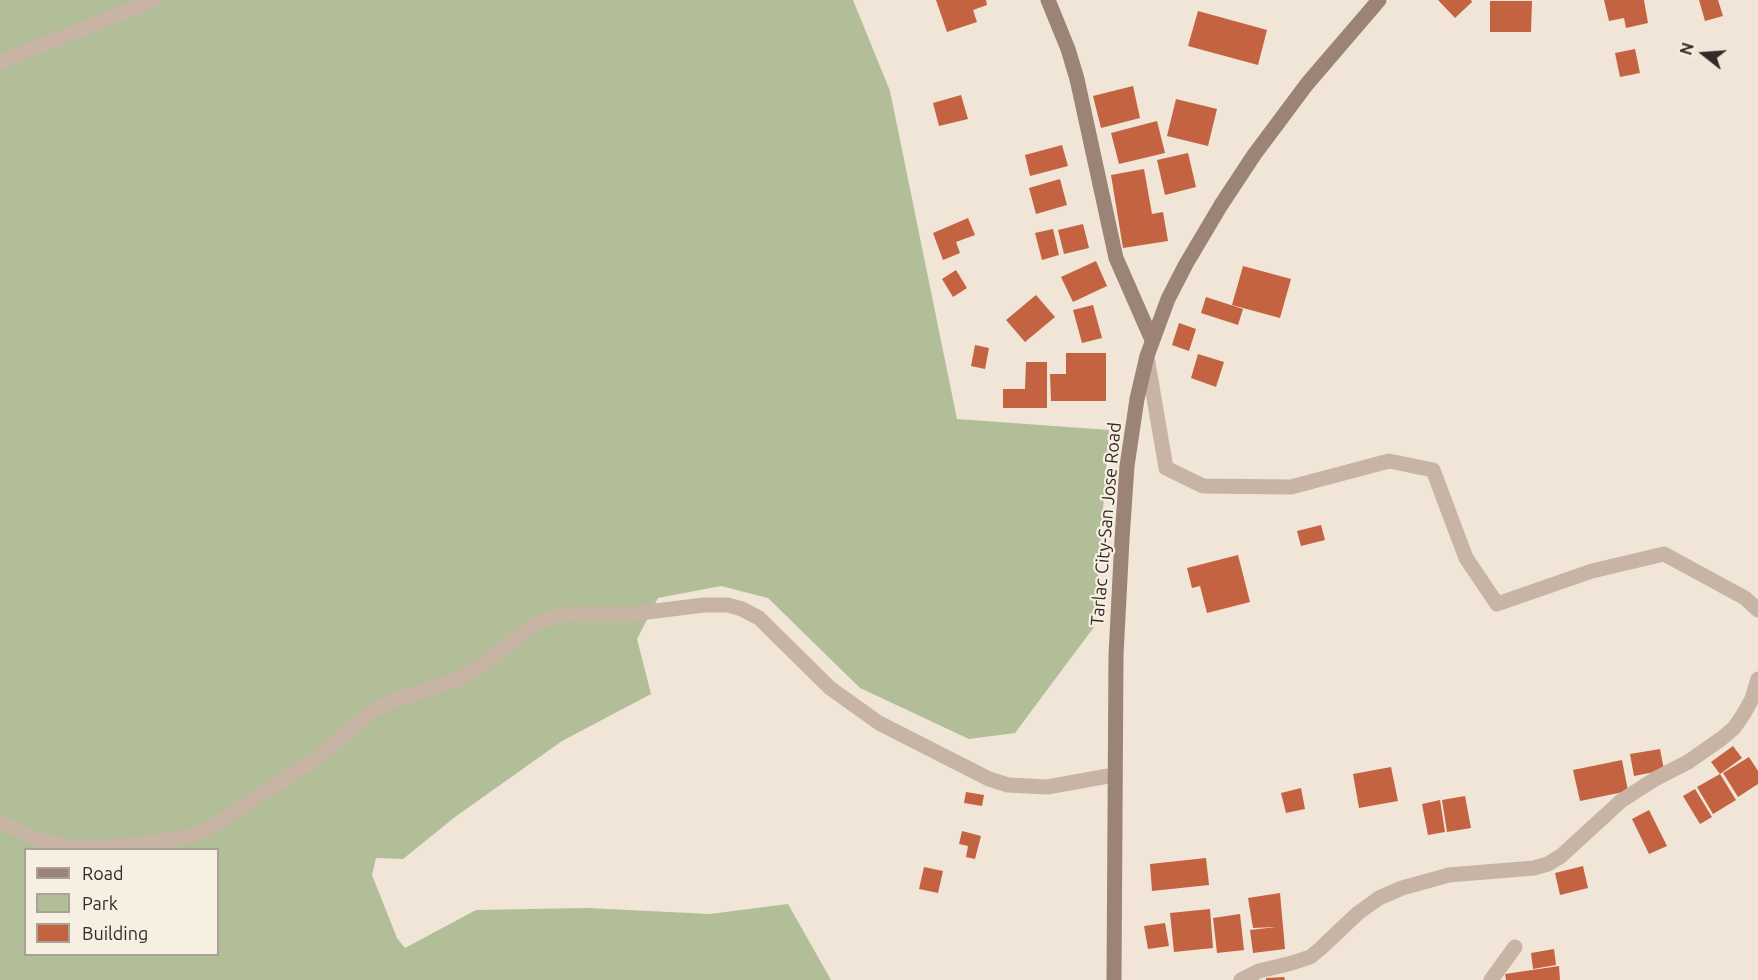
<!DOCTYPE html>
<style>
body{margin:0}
#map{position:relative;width:1758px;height:980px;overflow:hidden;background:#f0e5d7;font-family:Ubuntu,sans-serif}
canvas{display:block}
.legend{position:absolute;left:24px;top:848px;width:195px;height:108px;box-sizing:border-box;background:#f8efe3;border:2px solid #a9a097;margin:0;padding:8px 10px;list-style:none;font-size:18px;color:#332a25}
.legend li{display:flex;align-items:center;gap:12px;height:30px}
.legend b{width:30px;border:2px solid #a9a097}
.north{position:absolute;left:1674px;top:24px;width:60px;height:60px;-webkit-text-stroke:4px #f8efe3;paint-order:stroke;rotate:287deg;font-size:16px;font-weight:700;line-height:24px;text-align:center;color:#332a25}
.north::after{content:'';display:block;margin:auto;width:21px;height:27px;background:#332a25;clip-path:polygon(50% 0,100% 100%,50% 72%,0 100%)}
</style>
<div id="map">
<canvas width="1758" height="980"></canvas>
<ul class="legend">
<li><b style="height:8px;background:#9b8375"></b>Road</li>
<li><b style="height:16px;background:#b1be98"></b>Park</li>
<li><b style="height:16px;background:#c36342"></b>Building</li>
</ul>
<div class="north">N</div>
</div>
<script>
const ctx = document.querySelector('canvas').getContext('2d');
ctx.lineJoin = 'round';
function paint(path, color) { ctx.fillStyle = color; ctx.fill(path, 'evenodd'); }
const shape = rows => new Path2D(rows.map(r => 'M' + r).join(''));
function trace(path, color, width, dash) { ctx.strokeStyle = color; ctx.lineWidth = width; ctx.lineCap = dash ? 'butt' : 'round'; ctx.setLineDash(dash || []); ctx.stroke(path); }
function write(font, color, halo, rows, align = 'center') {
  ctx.font = font + ' Ubuntu,sans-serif'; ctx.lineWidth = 4.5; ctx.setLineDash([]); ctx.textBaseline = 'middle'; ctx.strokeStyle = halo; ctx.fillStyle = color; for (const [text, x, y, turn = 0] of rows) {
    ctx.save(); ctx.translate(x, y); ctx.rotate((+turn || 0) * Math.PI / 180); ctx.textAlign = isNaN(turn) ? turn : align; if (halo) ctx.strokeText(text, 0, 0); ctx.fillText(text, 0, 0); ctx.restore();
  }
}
const green = shape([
 [0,0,853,0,890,91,957,419,1109,430,1094,627,1015,733,969,739,860,688,768,598,721,586,658,598,637,639,651,694,562,741,455,817,403,859,376,858,372,875,397,938,405,948,476,910,587,908,710,914,788,904,831,980,0,980],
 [26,850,218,850,218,954,26,954]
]);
const building = shape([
 [936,0,986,0,987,5,973,10,977,22,947,32],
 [1438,0,1471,0,1472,2,1455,18],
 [1604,0,1644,0,1648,23,1626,28,1624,18,1609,21],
 [1699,0,1718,0,1723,16,1705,21],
 [1490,1,1532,1,1531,32,1490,32],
 [1198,11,1267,30,1258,65,1188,46],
 [1635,49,1640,73,1620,77,1615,53],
 [1133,86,1140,118,1101,128,1093,96],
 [961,95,968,119,939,126,933,103],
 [1176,99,1217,109,1208,146,1167,136],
 [1157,121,1165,153,1119,164,1111,133],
 [1062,145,1068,166,1030,176,1025,155],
 [1188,153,1196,187,1165,195,1157,160],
 [1144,169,1152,214,1163,212,1168,241,1123,248,1111,175],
 [1060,179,1067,205,1036,214,1029,188],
 [968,218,975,235,956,242,960,253,943,260,933,233],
 [1083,224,1089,248,1064,254,1058,230],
 [1053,229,1059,255,1042,260,1035,233],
 [1096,261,1107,286,1073,302,1061,277],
 [1243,266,1291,279,1280,318,1232,305],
 [956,270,967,288,953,297,942,279],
 [1036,295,1055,317,1025,342,1006,320],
 [1206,297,1243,309,1238,325,1201,313],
 [1093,305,1102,338,1082,343,1073,310],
 [1179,323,1196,329,1189,351,1172,345],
 [975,345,989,348,985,369,971,366],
 [1066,353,1106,353,1106,401,1051,401,1050,374,1066,374],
 [1198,354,1224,362,1216,387,1191,378],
 [1026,362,1047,362,1047,408,1003,408,1003,389,1025,389],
 [1321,525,1325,540,1301,546,1297,531],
 [1238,555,1250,602,1207,613,1200,586,1192,588,1187,568],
 [1733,746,1742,758,1720,774,1711,762],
 [1660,749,1664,770,1634,776,1630,754],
 [1749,757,1758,771,1758,784,1738,797,1723,773],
 [1622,760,1628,791,1580,801,1573,770],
 [1391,767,1398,801,1359,808,1353,774],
 [1720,774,1736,800,1713,814,1697,787],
 [1301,788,1305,809,1286,813,1281,793],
 [1695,789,1712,817,1700,824,1683,796],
 [966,792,984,795,982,806,964,803],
 [1465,796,1471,828,1447,832,1442,800],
 [1440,800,1445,832,1428,835,1422,804],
 [1649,810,1667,846,1649,854,1632,819],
 [962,831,981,836,975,859,966,857,968,846,959,844],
 [1206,858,1209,885,1152,891,1150,864],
 [1583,866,1588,888,1560,895,1555,873],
 [924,867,943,871,938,893,919,889],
 [1280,893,1285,949,1253,953,1250,930,1276,927,1253,928,1248,898],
 [1210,909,1213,948,1174,952,1170,913],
 [1240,914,1244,950,1217,953,1213,918],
 [1165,923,1169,946,1148,949,1144,926],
 [1554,949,1556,965,1533,969,1531,953],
 [1559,966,1560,980,1506,980,1505,974],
 [1284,977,1285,980,1266,980,1266,978]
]);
const street = shape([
 [0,62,155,0],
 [1147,357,1166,468,1203,486,1291,487,1389,461,1433,470,1466,558,1497,604,1592,571,1664,554,1745,598,1758,610],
 [0,822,32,837,69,847,121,846,173,840,196,834,216,824,317,758,373,711,395,700,459,679,485,663,538,622,568,614,631,614,704,605,728,605,742,609,759,618,830,688,879,723,989,779,1008,785,1047,787,1114,775],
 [1241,980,1259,971,1292,963,1310,957,1320,949,1358,913,1379,898,1402,888,1449,875,1534,868,1548,864,1561,856,1621,801,1655,779,1688,762,1721,739,1734,728,1743,715,1752,699,1758,679],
 [1491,980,1515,947]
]);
const secondary = shape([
 [1048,0,1068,49,1077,79,1116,258,1152,340],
 [1114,980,1116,655,1122,539,1127,466,1137,399,1147,356,1168,299,1186,264,1221,205,1254,155,1307,84,1379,0]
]);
const streetNames = [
 ["Tarlac City-San Jose Road",1106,524,-85]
];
paint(green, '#b1be98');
paint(building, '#c36342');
trace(street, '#c7b4a4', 15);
trace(secondary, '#9b8375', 15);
write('18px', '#332a25', '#f8efe3', streetNames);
</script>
